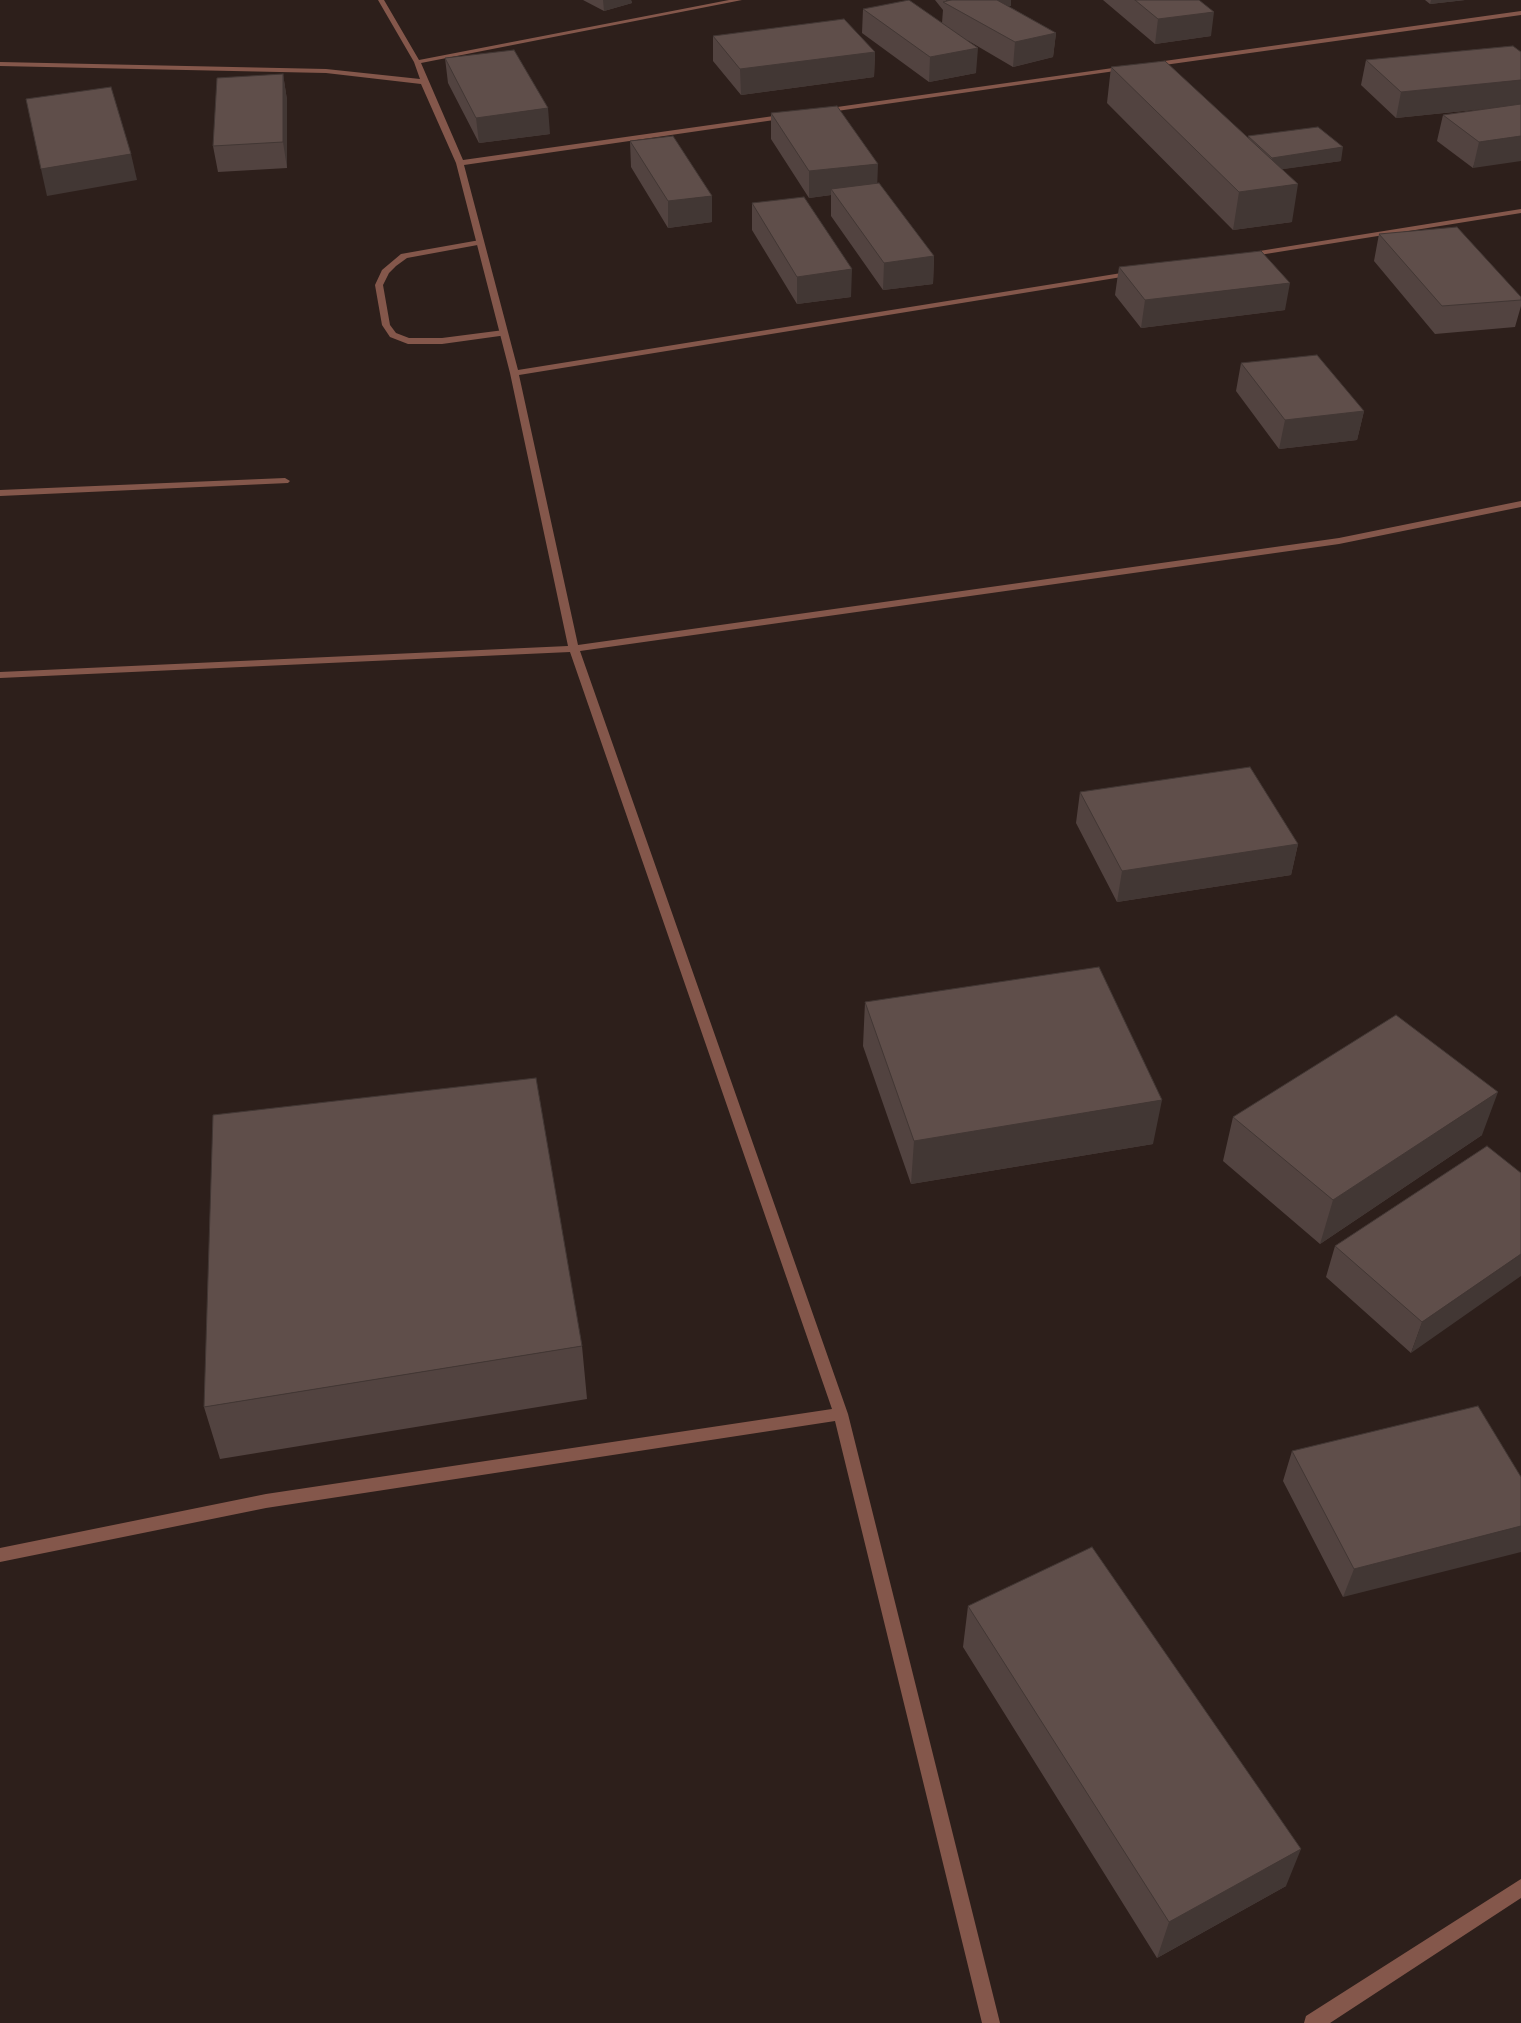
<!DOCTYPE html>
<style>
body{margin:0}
canvas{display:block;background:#2d1f1b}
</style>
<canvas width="1521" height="2023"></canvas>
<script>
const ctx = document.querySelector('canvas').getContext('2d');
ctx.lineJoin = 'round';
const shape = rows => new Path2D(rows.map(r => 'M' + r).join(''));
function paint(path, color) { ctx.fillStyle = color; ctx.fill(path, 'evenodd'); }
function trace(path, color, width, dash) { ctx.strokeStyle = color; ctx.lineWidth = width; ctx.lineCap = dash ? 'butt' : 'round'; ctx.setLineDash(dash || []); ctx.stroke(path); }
const lane = shape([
 [480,240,483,240,483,244,407,258,396,266,389,273,383,285,390,325,396,333,409,338,442,338,504,330,507,331,507,335,442,344,408,344,390,337,382,325,375,285,382,270,401,254,480,240],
 [285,478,290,481,288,483,0,496,0,490,285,478]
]);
const street = shape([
 [378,0,384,0,419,60,729,0,742,0,421,63,463,160,788,114,792,116,788,118,464,165,518,370,1134,271,1138,273,1134,275,519,375,578,645,1339,538,1521,501,1521,507,1339,544,580,651,848,1414,1000,2023,982,2023,835,1421,266,1508,0,1562,0,1548,266,1494,832,1409,570,652,0,678,0,672,568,646,510,373,456,163,421,84,326,73,0,66,0,62,326,69,420,79,414,62,378,0],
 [1521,11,1521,15,1150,67,1147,65,1150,63,1521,11],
 [1127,66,1129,67,1129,69,823,113,819,111,823,109,1127,66],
 [1521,209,1521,213,1247,257,1243,255,1247,253,1521,209],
 [1521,1879,1521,1898,1330,2023,1304,2023,1306,2016,1521,1879]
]);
const wall = shape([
 [583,0,631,0,632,3,604,11],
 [935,0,1011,0,1011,6,1008,6,1056,33,1053,57,1013,67,967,40,976,73,929,82,862,33,863,9,942,23,943,10],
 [1103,0,1199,0,1211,36,1155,44],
 [1425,0,1465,0,1430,4],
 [713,36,875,52,874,77,741,95,713,61],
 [1513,46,1473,168,1437,141,1443,115,1492,108,1396,118,1361,85,1366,60],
 [445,58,550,134,479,143,448,83],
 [1111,67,1247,137,1341,161,1282,169,1292,222,1233,230,1107,103],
 [283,74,287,100,287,168,218,172,213,146],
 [771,113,877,183,934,256,933,284,883,290,831,216,831,195,809,198,771,139],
 [630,141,712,222,668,228,631,167],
 [752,203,851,297,797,304,752,230],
 [1379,234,1521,297,1521,306,1515,327,1435,334,1374,261],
 [1119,267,1285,310,1141,328,1115,295],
 [1241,363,1364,411,1357,440,1279,449,1236,391],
 [1080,792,1298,844,1291,875,1117,902,1076,823],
 [865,1002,1153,1144,911,1184,863,1046],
 [1233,1117,1482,1135,1320,1244,1223,1161],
 [1487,1146,1411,1353,1326,1277,1335,1246],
 [582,1346,587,1399,220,1459,204,1407],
 [1292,1451,1521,1477,1343,1597,1283,1481],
 [968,1606,1286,1886,1157,1958,963,1647]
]);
const shadedWall = shape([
 [603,0,631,0,632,3,604,11],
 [946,0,1011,0,1011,6,960,11,946,3],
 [1431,0,1465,0,1430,4],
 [1214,12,1211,36,1155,44,1158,19],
 [1056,33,1053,57,1013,67,1015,42],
 [978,48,976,73,929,82,930,57],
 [875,52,874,77,741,95,740,69],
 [283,74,287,100,287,168,283,142],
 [1521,80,1521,105,1396,118,1401,92],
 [548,108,550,134,479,143,476,118],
 [1521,136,1521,161,1473,168,1479,142],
 [1343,147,1341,161,1270,171,1272,158],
 [131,154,137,180,47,196,41,169],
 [878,164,877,190,831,189,831,195,809,198,809,171],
 [1298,184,1292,222,1233,230,1239,192],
 [712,196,712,222,668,228,668,201],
 [934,256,933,284,883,290,884,263],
 [852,269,851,297,797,304,797,277],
 [1290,283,1285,310,1141,328,1145,300],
 [1364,411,1357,440,1279,449,1285,420],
 [1298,844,1291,875,1117,902,1122,871],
 [1498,1092,1482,1135,1320,1244,1333,1200],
 [1162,1100,1153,1144,911,1184,914,1141],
 [1521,1254,1521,1276,1411,1353,1422,1322],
 [1521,1526,1521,1552,1343,1597,1354,1569],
 [1301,1849,1286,1886,1157,1958,1169,1922]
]);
const building = shape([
 [909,0,978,48,930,57,863,9,909,0],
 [951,0,997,0,1056,33,1015,42,943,2,951,0],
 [1135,0,1199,0,1214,12,1158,19,1135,0],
 [844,19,875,52,740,69,713,36,844,19],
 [1513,46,1521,52,1521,80,1401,92,1366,60,1513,46],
 [514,50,548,108,476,118,445,58,514,50],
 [1165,61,1298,184,1239,192,1111,67,1165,61],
 [283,74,283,142,213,146,217,78,283,74],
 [111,87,131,154,41,169,26,99,111,87],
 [1521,104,1521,136,1479,142,1443,115,1521,104],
 [837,106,878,164,809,171,771,113,837,106],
 [1318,127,1343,147,1272,158,1248,136,1318,127],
 [673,136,712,196,668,201,630,141,673,136],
 [879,183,934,256,884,263,831,189,879,183],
 [804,197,852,269,797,277,752,203,804,197],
 [1457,227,1521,297,1521,300,1442,306,1379,234,1457,227],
 [1261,251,1290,283,1145,300,1119,267,1261,251],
 [1317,355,1364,411,1285,420,1241,363,1317,355],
 [1250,767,1298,844,1122,871,1080,792,1250,767],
 [1099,967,1162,1100,914,1141,865,1002,1099,967],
 [1396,1015,1498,1092,1333,1200,1233,1117,1396,1015],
 [536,1078,582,1346,204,1407,213,1115,536,1078],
 [1487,1146,1521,1173,1521,1254,1422,1322,1335,1246,1487,1146],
 [1478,1406,1521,1477,1521,1526,1354,1569,1292,1451,1478,1406],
 [1092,1547,1301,1849,1169,1922,968,1606,1092,1547]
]);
paint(lane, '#84574b');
paint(street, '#84574b');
paint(wall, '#524340');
paint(shadedWall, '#423734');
paint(building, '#5f4e4a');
trace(building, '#423734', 1);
</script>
